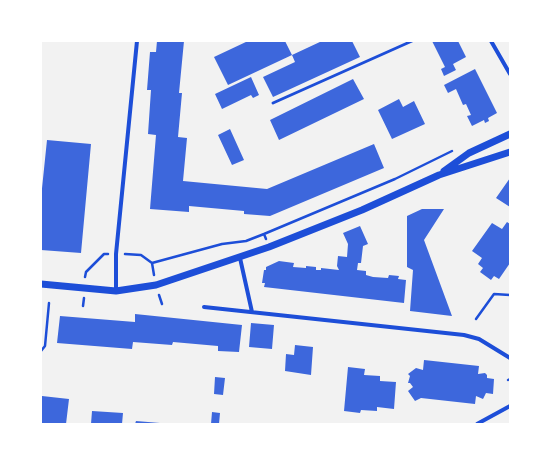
<!DOCTYPE html>
<style>
body{margin:0}
#map{position:relative;width:551px;height:465px;overflow:hidden;background:#f2f2f2;font-family:"DejaVu Sans",sans-serif}
canvas{display:block}
.frame{position:absolute;inset:0;border:42px solid #fff;pointer-events:none}
</style>
<div id="map">
<canvas width="551" height="465"></canvas>
<div class="frame"></div>
</div>
<script>
const ctx = document.querySelector('canvas').getContext('2d');
ctx.lineJoin = 'round';
function paint(path, color) { ctx.fillStyle = color; ctx.fill(path, 'evenodd'); }
const shape = rows => new Path2D(rows.map(r => 'M' + r).join(''));
function trace(path, color, width, dash) { ctx.strokeStyle = color; ctx.lineWidth = width; ctx.lineCap = dash ? 'butt' : 'round'; ctx.setLineDash(dash || []); ctx.stroke(path); }
const building = shape([
 [157,41,184,41,179,93,182,93,178,137,187,138,183,181,267,189,374,144,384,168,270,216,244,214,244,211,189,206,189,212,150,209,156,135,148,134,151,90,147,90,150,52,156,52],
 [248,41,285,41,292,55,228,85,214,57],
 [322,41,352,41,360,57,273,97,263,77,295,62,292,55],
 [432,41,458,41,466,57,453,64,456,70,444,76,441,69,445,67],
 [475,69,497,113,488,118,489,121,485,123,484,120,472,126,467,116,471,115,466,104,463,105,456,89,448,93,444,85],
 [251,77,259,95,253,98,251,95,222,109,215,94],
 [353,79,364,99,279,140,270,120],
 [399,99,403,107,414,101,425,124,392,139,378,110],
 [230,129,244,160,232,165,218,135],
 [47,140,91,144,81,253,41,250,41,198],
 [510,178,510,207,496,198],
 [422,209,444,209,424,240,452,316,410,311,413,270,407,267,407,216],
 [507,222,510,224,510,263,499,279,494,276,491,280,480,272,483,268,478,264,482,258,472,251,492,223,502,229],
 [360,226,368,244,363,246,361,263,358,263,357,270,366,271,366,275,373,277,388,278,389,275,399,276,398,279,406,280,404,303,264,287,265,283,262,283,264,270,266,270,266,267,279,261,294,263,293,267,306,268,306,266,316,267,316,270,321,270,321,268,339,270,337,266,338,256,347,257,348,244,343,233],
 [135,314,242,325,239,352,218,351,218,346,173,342,172,345,133,342,132,349,57,343,60,316,135,322],
 [251,323,274,325,272,349,249,347],
 [295,345,313,347,311,375,285,371,286,354,294,355],
 [424,360,479,366,478,374,485,373,487,375,487,378,494,379,493,394,486,393,483,399,476,396,475,404,421,398,415,401,408,391,413,387,410,383,408,383,410,376,408,374,416,368,423,370],
 [348,367,365,369,364,375,380,376,380,381,396,382,394,409,377,407,377,411,361,410,360,413,344,411],
 [215,377,225,378,223,395,214,394],
 [42,396,69,399,66,424,41,424],
 [92,411,123,413,122,424,91,424],
 [212,412,220,413,219,424,211,424],
 [136,421,160,423,160,424,135,424]
]);
const path = shape([
 [264,234,395,179,452,151],
 [125,254,141,255,152,263,154,275],
 [152,263,222,244,246,241,264,234,266,239],
 [85,277,86,272,104,254,108,254],
 [159,295,162,304],
 [83,306,84,298],
 [476,319,494,294,510,295],
 [41,351,45,346,49,303],
 [508,380,510,379]
]);
const service = shape([
 [273,103,412,41]
]);
const minor = shape([
 [491,41,510,74],
 [240,258,252,312],
 [116,291,116,254,137,41],
 [204,307,464,335,479,339,510,358],
 [477,424,510,406]
]);
const tertiary = shape([
 [444,171,469,153,510,134],
 [41,284,116,291,156,285,269,247,362,210,439,175,510,152]
]);
paint(building, '#3d67dc');
trace(path, '#1d4ed8', 2.5);
trace(service, '#1d4ed8', 3);
trace(minor, '#1d4ed8', 4);
trace(tertiary, '#1d4ed8', 7);
</script>
